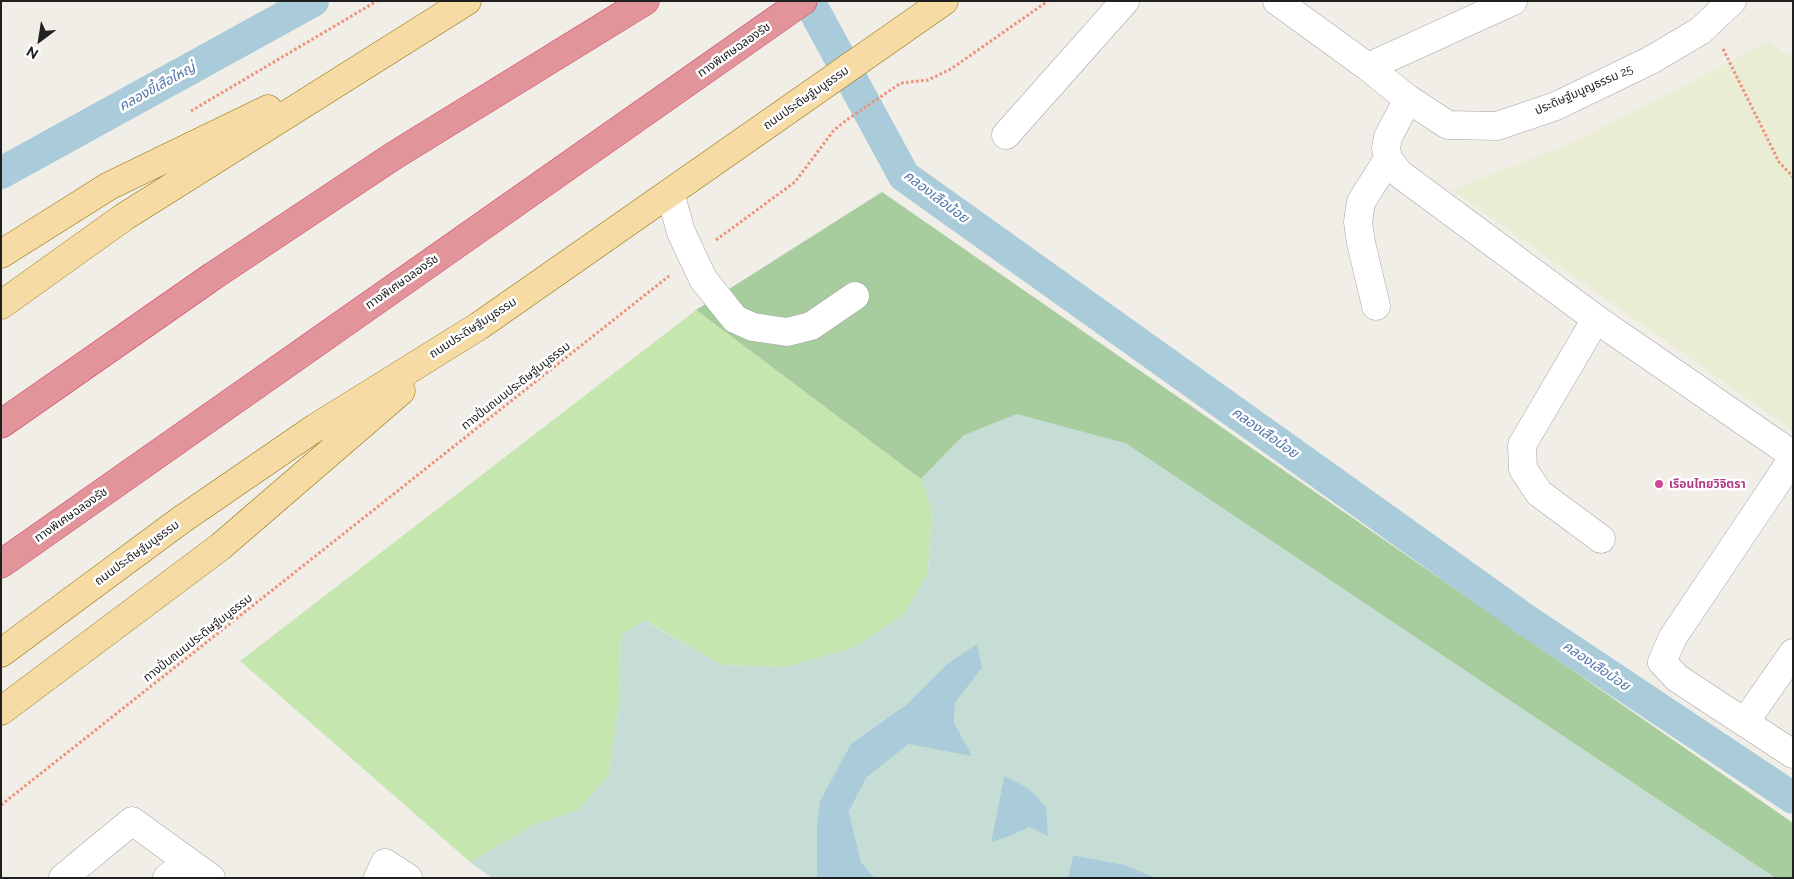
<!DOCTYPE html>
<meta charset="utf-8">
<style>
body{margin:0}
#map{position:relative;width:1794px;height:879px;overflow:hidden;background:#f0eee7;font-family:Raleway,sans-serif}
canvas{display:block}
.frame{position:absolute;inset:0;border:2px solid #202020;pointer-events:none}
.north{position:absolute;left:15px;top:15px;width:50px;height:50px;-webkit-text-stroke:4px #fff;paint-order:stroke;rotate:211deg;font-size:14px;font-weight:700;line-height:20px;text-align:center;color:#202020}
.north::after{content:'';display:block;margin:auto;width:18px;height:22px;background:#202020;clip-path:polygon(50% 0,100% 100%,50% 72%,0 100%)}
</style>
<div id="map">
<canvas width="1794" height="879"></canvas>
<div class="frame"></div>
<div class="north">N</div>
</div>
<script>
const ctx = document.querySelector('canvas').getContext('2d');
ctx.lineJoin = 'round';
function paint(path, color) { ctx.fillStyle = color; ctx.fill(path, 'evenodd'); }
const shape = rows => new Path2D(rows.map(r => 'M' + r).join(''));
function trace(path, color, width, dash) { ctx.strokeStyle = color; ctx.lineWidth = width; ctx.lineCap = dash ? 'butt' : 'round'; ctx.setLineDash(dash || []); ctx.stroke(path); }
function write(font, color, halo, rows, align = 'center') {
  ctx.font = font + ' Raleway,"Noto Sans Thai",sans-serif'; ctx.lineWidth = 5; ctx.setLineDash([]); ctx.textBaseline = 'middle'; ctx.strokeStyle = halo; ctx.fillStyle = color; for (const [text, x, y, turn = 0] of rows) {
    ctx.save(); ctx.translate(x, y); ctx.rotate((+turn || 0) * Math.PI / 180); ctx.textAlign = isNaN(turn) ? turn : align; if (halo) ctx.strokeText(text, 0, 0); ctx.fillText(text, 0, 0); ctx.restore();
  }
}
const farmland = shape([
 [1769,41,1793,59,1793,431,1452,190,1579,140]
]);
const grass = shape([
 [696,310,921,479,932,510,928,572,905,613,855,647,786,667,722,665,646,621,621,634,619,703,608,777,578,810,532,826,470,862,240,661]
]);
const forest = shape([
 [882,192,1793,823,1793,878,1775,878,1125,443,964,435,921,479,696,310]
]);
const wetland = shape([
 [1017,414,1125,443,1775,878,1157,878,1125,865,1073,855,1068,878,875,878,861,862,849,813,866,778,909,744,954,723,955,703,982,668,946,665,907,704,851,744,817,825,817,878,492,878,470,862,532,826,578,810,608,777,619,703,621,634,645,621,722,665,786,667,855,647,905,613,928,572,932,510,921,479,964,435],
 [1004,776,1047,835,1029,827,1010,836,991,841]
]);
const water = shape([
 [977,644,982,668,955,703,954,723,972,756,909,744,866,778,849,812,861,862,875,878,817,878,817,825,820,801,851,744,907,704,946,665],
 [1004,776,1028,788,1046,807,1048,836,1029,827,1010,836,991,842],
 [1073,855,1125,865,1157,878,1068,878]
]);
const canal = shape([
 [809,1,904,176,1526,620,1793,798],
 [1,173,313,1]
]);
const path = shape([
 [1723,49,1779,162,1793,177],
 [191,111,377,1],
 [716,240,795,182,834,130,848,119,901,83,928,80,951,69,1048,1],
 [1,805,669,276]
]);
const minor = shape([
 [1277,1,1368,67,1408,99,1448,125,1497,126,1556,106,1651,60,1700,31,1732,1],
 [1368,67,1513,1],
 [1408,99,1388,137,1386,148,1388,159,1400,174,1596,319,1793,455],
 [1006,135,1125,1],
 [670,193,681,232,703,279,735,319,753,327,787,332,811,326,855,296],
 [1376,306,1361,243,1358,222,1361,202,1388,159],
 [1596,319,1522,445,1523,469,1539,493,1601,539],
 [1793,458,1673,637,1662,662,1677,678,1793,754],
 [1745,722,1793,653],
 [63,878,132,821,211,878],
 [167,878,188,862],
 [378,878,385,863,408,878]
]);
const major = shape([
 [1,254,109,186,268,109],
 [1,305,124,217,467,1],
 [1,653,181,520,315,428,479,326,944,1],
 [1,711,220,547,401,391]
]);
const highway = shape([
 [1,424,213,276,395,155,645,1],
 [1,564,803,1]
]);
const markers = [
 [1659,484,5,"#d1479c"]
];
const streetNames = [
 ["ทางพิเศษฉลองรัช",734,50,-35],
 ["ประดิษฐ์มนูญธรรม 25",1584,90,-24],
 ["ถนนประดิษฐ์มนูธรรม",806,98,-35],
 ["ทางพิเศษฉลองรัช",402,282,-35],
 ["ถนนประดิษฐ์มนูธรรม",473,328,-33],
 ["ทางปั่นถนนประดิษฐ์มนูธรรม",516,386,-38],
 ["ทางพิเศษฉลองรัช",71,515,-35],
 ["ถนนประดิษฐ์มนูธรรม",137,553,-36],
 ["ทางปั่นถนนประดิษฐ์มนูธรรม",198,638,-38]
];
const hotelNames = [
 ["เรือนไทยวิจิตรา",1669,484]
];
const waterNames = [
 ["คลองขี้เสือใหญ่",157,87,-29],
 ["คลองเสือน้อย",936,197,37],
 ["คลองเสือน้อย",1265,433,35],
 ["คลองเสือน้อย",1596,666,34]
];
paint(farmland, '#e9edd3');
paint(grass, '#c6e6b0');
paint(forest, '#a7cc9e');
paint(wetland, '#c5ddd4');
paint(water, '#aacbda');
trace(canal, '#aacbda', 32);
trace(minor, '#a4a4a4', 29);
trace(major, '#927209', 29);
trace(highway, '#d03159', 29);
trace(path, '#f18e76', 3, [2.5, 2.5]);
trace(minor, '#fff', 28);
trace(major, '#f6dba5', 28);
trace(highway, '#e2949b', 28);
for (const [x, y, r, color] of markers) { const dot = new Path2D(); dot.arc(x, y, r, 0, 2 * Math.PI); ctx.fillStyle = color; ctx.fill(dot); trace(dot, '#fff', 2); }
write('12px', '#202020', '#fff', streetNames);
write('bold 12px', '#b23c85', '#fff', hotelNames, 'left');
write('italic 14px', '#5176aa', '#fff', waterNames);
</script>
